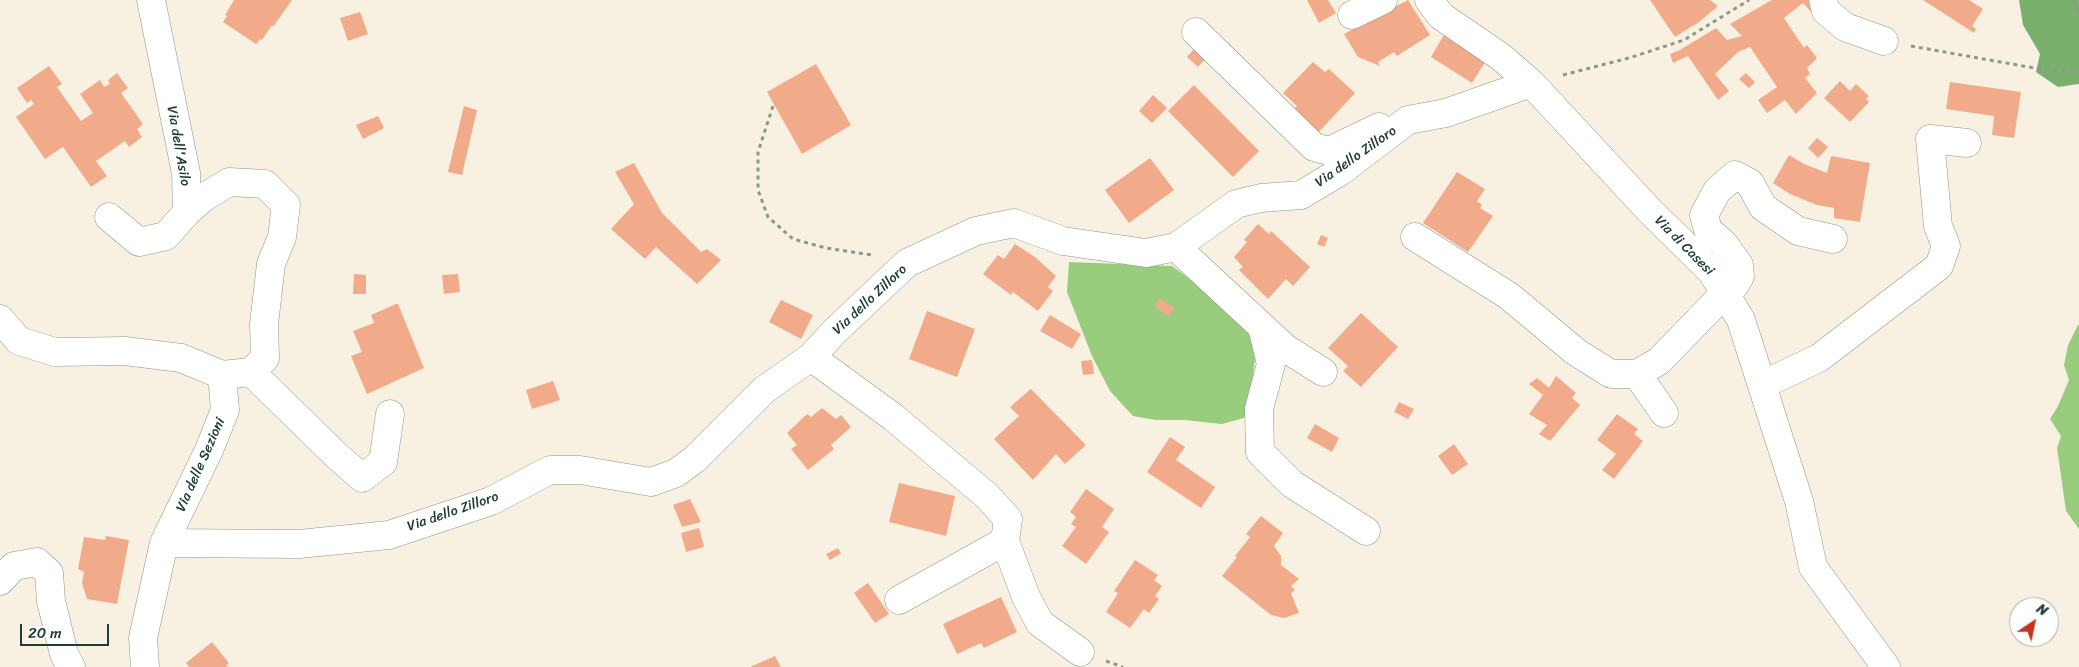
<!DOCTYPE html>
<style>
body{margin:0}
#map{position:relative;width:2079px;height:667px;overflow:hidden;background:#f8f1e2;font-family:Sriracha,sans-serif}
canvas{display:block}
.north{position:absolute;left:2009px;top:597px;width:50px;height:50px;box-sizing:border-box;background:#fff;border:1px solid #a5b1ae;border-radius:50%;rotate:34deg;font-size:14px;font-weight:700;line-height:20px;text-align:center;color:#1f3d34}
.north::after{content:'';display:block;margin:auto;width:18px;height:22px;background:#c8321e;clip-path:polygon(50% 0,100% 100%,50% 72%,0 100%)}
.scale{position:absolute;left:20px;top:624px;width:89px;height:22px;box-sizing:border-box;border:2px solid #1f3d34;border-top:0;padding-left:6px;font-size:15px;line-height:18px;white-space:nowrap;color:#1f3d34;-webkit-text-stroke:4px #fff;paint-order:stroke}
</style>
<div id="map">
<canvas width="2079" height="667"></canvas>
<div class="north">N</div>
<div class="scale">20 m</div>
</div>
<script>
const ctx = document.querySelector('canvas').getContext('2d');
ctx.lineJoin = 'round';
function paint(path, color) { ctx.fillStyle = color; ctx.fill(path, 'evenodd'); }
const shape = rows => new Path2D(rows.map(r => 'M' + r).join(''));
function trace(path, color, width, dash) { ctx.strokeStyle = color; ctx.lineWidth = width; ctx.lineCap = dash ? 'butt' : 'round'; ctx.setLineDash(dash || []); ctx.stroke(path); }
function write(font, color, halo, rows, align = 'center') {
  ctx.font = font + ' Sriracha,sans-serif'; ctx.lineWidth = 4; ctx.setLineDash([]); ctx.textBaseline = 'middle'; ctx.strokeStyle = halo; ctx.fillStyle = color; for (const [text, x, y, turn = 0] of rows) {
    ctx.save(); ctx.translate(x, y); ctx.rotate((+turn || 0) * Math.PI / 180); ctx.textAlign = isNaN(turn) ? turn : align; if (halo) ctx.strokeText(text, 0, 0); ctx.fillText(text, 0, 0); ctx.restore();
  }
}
const green = shape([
 [1069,262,1172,266,1191,280,1250,331,1255,359,1249,408,1244,418,1222,424,1185,420,1156,420,1133,416,1110,391,1092,356,1067,292],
 [2078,325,2079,325,2079,529,2066,511,2057,448,2061,436,2050,419,2058,406,2069,380,2064,365,2068,345]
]);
const forest = shape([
 [2019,0,2079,0,2079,84,2058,87,2036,72,2040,54,2023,25]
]);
const building = shape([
 [234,0,292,0,273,27,272,25,262,40,260,39,256,44,223,22,227,16,225,15],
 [1307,0,1328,0,1336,13,1319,23],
 [1408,0,1430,35,1397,56,1394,52,1378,62,1380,66,1358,57,1344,34],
 [1650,0,1710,0,1718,6,1699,22,1675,37],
 [1772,0,1814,0,1819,6,1810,11,1803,3,1784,18,1804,48,1807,45,1817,58,1807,68,1810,74,1805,78,1817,93,1796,114,1785,100,1767,113,1758,100,1777,87,1750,47,1738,52,1715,74,1729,91,1718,100,1688,56,1673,63,1670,54,1680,50,1716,28,1727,40,1742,36,1730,24],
 [1923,0,1969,0,1983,9,1972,26,1976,29,1974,33],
 [360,12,368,34,348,41,340,18],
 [1445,33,1487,59,1472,83,1431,57],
 [1196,47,1207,57,1198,67,1187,57],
 [1313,62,1325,72,1329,69,1355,93,1316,135,1290,113,1297,106,1283,93],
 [816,64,851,125,802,154,767,92],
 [49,66,62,84,57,87,81,121,93,113,80,94,100,80,104,87,110,84,108,80,117,73,128,88,121,93,143,124,137,129,142,137,129,147,125,141,96,161,107,176,91,187,63,147,45,159,16,117,34,104,31,100,27,103,17,88],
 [1746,73,1755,82,1749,88,1739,79],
 [1840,81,1850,91,1856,84,1869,96,1866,99,1869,102,1850,122,1824,98],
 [1950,82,2021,92,2014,138,1992,135,1994,116,1946,109],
 [1194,85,1259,151,1233,177,1168,111],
 [1153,95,1167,108,1152,123,1139,111],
 [464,106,477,110,462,175,448,172],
 [378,116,384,128,363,139,356,125],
 [1817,138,1828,147,1818,158,1808,148],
 [1789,155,1804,164,1827,173,1831,156,1870,163,1860,222,1834,218,1834,208,1817,205,1790,194,1773,183],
 [1150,158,1174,190,1129,223,1105,190],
 [634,163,662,213,701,252,707,249,721,260,697,284,656,247,645,259,611,229,634,204,615,172],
 [1457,172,1485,189,1477,201,1482,205,1480,208,1493,216,1468,252,1423,223],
 [1258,224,1269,234,1271,231,1310,267,1293,286,1286,279,1268,299,1239,270,1243,267,1234,257,1247,242,1244,240],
 [1321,235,1328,238,1324,247,1317,244],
 [1015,244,1035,257,1056,276,1048,287,1053,291,1038,311,1013,292,1011,295,983,274,998,255,1004,259],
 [354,274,366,275,366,294,353,294],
 [458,274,460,292,444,294,442,275],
 [1159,298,1175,308,1168,316,1155,307],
 [781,300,813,315,801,339,769,322],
 [396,304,398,304,424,368,367,394,351,356,362,352,353,331,374,323,371,315],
 [927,311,975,329,957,377,909,359],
 [1361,313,1398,347,1361,387,1343,371,1348,366,1328,348],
 [1050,315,1081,334,1072,349,1040,331],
 [1092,360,1094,374,1083,375,1081,361],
 [1556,376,1576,393,1572,398,1580,405,1550,441,1539,434,1547,425,1529,414,1543,395,1529,384,1537,378,1549,388],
 [553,381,560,400,532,409,526,390],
 [1031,389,1086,445,1065,464,1056,454,1033,480,994,439,1019,416,1010,407],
 [1399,402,1414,409,1408,419,1394,412],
 [822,408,836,419,841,415,851,427,831,445,834,449,808,470,791,449,797,445,787,433,807,414,811,417],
 [1617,414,1638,429,1634,434,1643,441,1614,479,1602,470,1616,454,1597,440],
 [1315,424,1339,438,1332,452,1307,438],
 [1170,437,1185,447,1176,460,1215,487,1201,508,1147,472],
 [1454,444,1468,464,1452,475,1438,456],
 [899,483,955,496,946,536,889,522],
 [1086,489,1114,509,1102,527,1109,532,1086,564,1062,546,1076,527,1071,524,1076,517,1070,512],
 [690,499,701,522,682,527,673,505],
 [1261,516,1283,533,1274,546,1281,556,1281,565,1299,579,1291,586,1295,590,1291,593,1299,613,1284,618,1271,615,1222,576,1237,557,1235,556,1250,537,1246,534],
 [699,528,704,547,686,552,681,533],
 [106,536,129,540,117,604,87,599,82,583,84,572,78,569,84,537,105,540],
 [838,548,841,553,830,560,826,554],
 [1135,560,1158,575,1154,580,1162,586,1155,596,1159,599,1149,613,1144,609,1130,628,1106,612,1118,593,1114,591],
 [868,583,889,614,875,623,854,593],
 [1001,597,1017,632,984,648,981,643,957,654,943,624],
 [212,642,229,663,226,665,228,667,189,667,186,663],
 [775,656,781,667,750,667]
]);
const path = shape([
 [2074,0,2079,14],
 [1911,46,2051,71,2079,68],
 [1563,75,1629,58,1684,40,1749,0],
 [773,106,758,152,758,190,768,217,793,239,826,248,872,255],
 [1106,661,1123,667]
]);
const minor = shape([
 [151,0,186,173,187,212,203,198,229,182,265,184,286,205,282,237,271,264,264,324,265,358,251,372,222,375],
 [1429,0,1441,16,1501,57,1531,83,1649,210,1712,272,1741,320,1799,501,1813,567,1886,667],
 [1823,0,1826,11,1845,27,1884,41],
 [1352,15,1383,0],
 [1196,32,1314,147,1329,151,1379,127],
 [109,217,139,242,166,236,187,212],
 [1415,237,1509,296,1576,352,1611,374,1637,374,1659,361,1725,293,1735,285,1740,276,1739,265,1724,244,1708,230,1704,215,1717,191,1735,175,1750,183,1763,207,1798,231,1833,239],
 [1176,247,1285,348,1323,372],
 [0,319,19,341,55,352,125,351,181,358,222,375,225,410,209,450,164,543,143,638,145,667],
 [1262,327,1271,364,1259,409,1260,452,1292,484,1366,531],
 [811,357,893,417,987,496,1008,519,1005,541,1026,597,1040,623,1080,652],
 [251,372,336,455,362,478,383,462,390,414],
 [1637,374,1664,413],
 [1762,385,1819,358,1939,266,1946,246,1938,226,1930,139,1967,143],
 [164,543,299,544,389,535,491,501,550,470,580,470,651,482,676,473,695,459,764,390,811,357,835,331,907,263,976,231,1014,223,1063,241,1146,253,1176,247,1236,204,1261,198,1301,195,1341,171,1408,120,1446,113,1531,83],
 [0,581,14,566,37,562,49,573,51,601,64,654,71,667],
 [899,600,1005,541]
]);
const streetNames = [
 ["Via dell'Asilo",178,146,80],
 ["Via dello Zilloro",1356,157,-35],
 ["Via di Casesi",1684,246,45],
 ["Via dello Zilloro",870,300,-43],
 ["Via delle Sezioni",201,465,-66],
 ["Via dello Zilloro",453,512,-19]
];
paint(green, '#99cd7e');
paint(forest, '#7ab06d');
paint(building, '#f1aa8a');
trace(minor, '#8c978b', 29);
trace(path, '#8c978b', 3, [4, 4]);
trace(minor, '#fff', 28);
write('14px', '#1f3d34', '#fff', streetNames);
</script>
